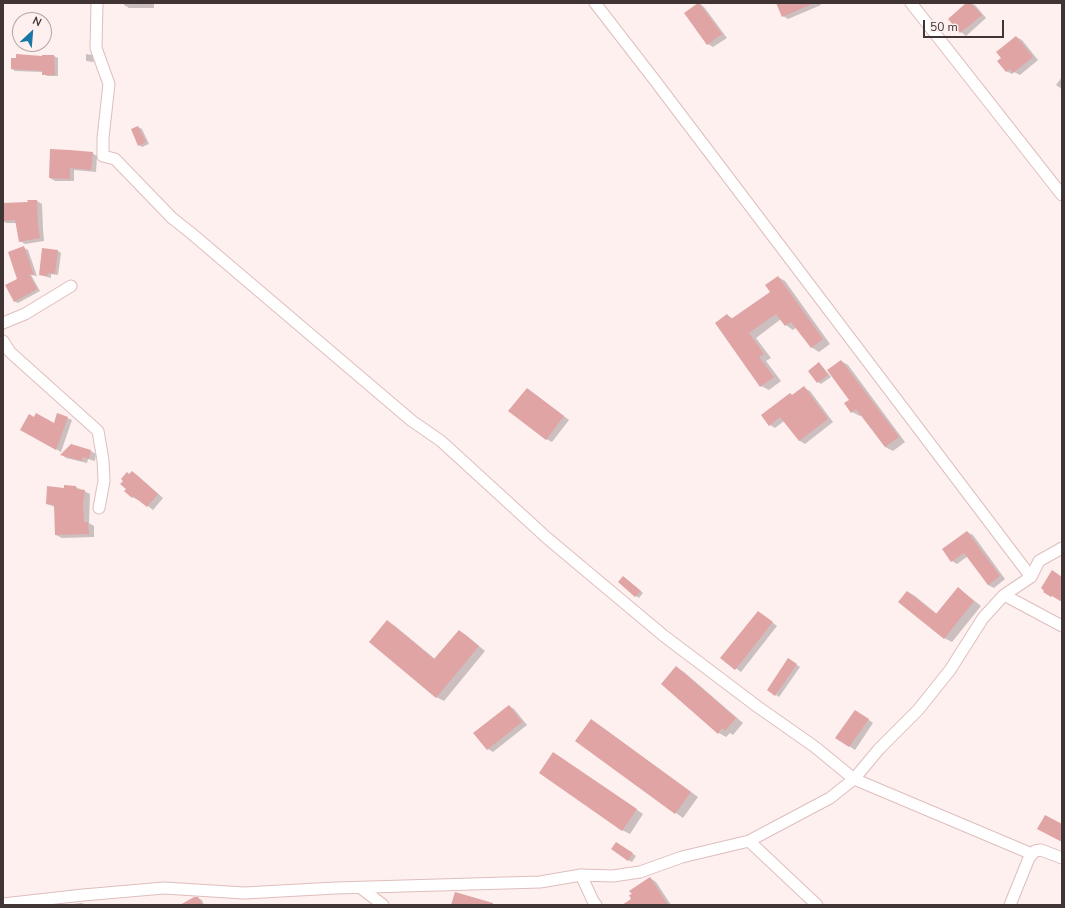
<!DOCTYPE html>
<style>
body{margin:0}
#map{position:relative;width:1065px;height:908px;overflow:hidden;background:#fef0ef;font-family:"Nunito Sans",sans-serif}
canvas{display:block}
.frame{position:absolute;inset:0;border:4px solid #413434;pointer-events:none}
.north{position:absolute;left:12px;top:12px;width:40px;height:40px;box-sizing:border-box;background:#fef0ef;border:1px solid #b2a5a4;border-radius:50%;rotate:26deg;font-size:11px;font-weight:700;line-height:16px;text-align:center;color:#413434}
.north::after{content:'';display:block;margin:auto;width:14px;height:18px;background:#1877a4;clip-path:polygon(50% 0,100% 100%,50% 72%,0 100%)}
.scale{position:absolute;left:923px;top:20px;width:81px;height:18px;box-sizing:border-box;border:2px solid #413434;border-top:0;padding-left:5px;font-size:12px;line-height:14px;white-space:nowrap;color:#413434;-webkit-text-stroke:3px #fef0ef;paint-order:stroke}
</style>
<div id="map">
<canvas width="1065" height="908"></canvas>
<div class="frame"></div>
<div class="north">N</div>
<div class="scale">50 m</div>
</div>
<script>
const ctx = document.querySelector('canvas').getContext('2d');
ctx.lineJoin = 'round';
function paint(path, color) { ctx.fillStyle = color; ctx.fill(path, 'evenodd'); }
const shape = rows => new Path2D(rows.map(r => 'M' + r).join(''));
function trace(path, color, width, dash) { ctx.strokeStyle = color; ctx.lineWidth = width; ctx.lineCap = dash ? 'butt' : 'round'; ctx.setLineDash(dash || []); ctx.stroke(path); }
const shadow = shape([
 [124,3,154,3,154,8,129,8,124,5],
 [699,3,704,7,727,38,713,47,708,44],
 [777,3,820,3,821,5,788,19,783,16],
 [968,3,975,5,986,18,966,36,961,32],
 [1016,37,1022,40,1038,60,1020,75,1014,72,1012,74,1006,71,1002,58],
 [86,54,92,55,94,62,86,61],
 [43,56,54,56,58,58,58,76,47,76,44,74,43,72,15,71,12,69,43,57],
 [1062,77,1062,89,1056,85],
 [138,127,142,129,149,144,142,147,139,145],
 [92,153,97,156,96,172,74,170,74,181,55,181,50,178],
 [28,201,37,201,42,204,43,229,44,241,25,244,20,241,17,223,6,223,3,221,3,204,29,203],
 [24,248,28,250,37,276,31,275,40,291,18,303,14,301],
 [58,251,61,253,58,275,51,274,51,278,40,275],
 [778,277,785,281,830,344,819,352,811,347,797,327,793,330,786,325,781,319,756,338,771,358,766,361,781,381,769,390,761,386,727,315,734,319,771,292],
 [841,361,848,365,905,442,893,451,885,447,862,415,860,416,852,412,851,400],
 [819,364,822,366,831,377,821,384,818,382],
 [804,388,810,391,833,422,805,444,800,441,784,421,775,428,770,425,790,394,793,396],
 [532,392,569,420,552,442,546,439],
 [58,414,72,420,61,452,21,429,54,424],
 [91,451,96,454,95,461,88,459,87,463,66,458,62,455],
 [132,472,137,475,163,498,153,510,139,499,138,500,132,497,127,489,124,481],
 [76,487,90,494,89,523,94,526,94,537,62,538,56,535,55,507,47,504,65,489],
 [967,532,973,535,1005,579,994,588,988,585,968,556,957,564,952,561],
 [624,577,643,593,639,598,636,596],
 [958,588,981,606,952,642,944,638,908,592,915,596,937,614],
 [763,615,777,626,741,672,722,658],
 [387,621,395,626,435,659,459,631,466,635,485,651,444,701,436,697],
 [792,662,800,667,779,697,776,695],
 [677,668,684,672,743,723,733,735,730,733,726,737,719,733],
 [509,706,514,709,527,725,493,752,488,749],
 [861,714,873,723,855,750,837,738],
 [599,725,698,797,683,818,577,741],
 [554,753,643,814,630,834,622,830],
 [620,845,636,856,632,862,628,860],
 [650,878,656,882,671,905,634,905],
 [198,898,202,900,204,905,188,905],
 [82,903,85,905,66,905]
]);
const building = shape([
 [698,3,699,3,722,34,707,45,684,13],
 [776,3,814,3,782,17],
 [966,3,971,3,982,15,960,33,948,19],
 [1016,36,1033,57,1013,73,1010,69,1006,72,997,61,1001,58,996,52],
 [16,54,42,56,42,55,54,55,55,75,42,75,42,71,11,69,11,58,16,58],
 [138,126,146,142,138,146,131,129],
 [50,149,70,150,93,152,91,170,70,168,70,179,49,178],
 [27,200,37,200,38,225,40,238,19,242,15,220,3,221,3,203,28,202],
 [24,246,34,275,29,274,37,289,14,302,5,285,17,279,8,252],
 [42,248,58,250,55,274,48,273,47,276,39,275],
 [778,276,823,339,811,348,791,322,785,326,776,314,749,333,764,354,759,357,774,377,760,387,715,323,727,314,731,319,770,292,765,285],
 [841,360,899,437,885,447,856,409,851,413,844,403,849,400,827,370],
 [819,362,828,375,817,383,808,371],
 [804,386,828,419,799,441,780,417,769,426,761,415,790,393,792,395],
 [527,388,564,416,546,440,508,411],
 [36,413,54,423,57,413,68,417,56,450,20,430,29,414,34,417],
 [71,444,91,450,89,459,83,457,82,461,60,455],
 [132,471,158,494,147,507,133,496,132,498,124,491,126,489,120,484,123,481,121,479,127,472,129,474],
 [64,485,76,486,76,489,85,490,83,504,84,522,88,522,89,534,55,535,54,505,46,504,47,486,64,488],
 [967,531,1000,576,988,585,964,553,951,562,942,549],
 [1052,570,1062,577,1062,602,1052,596,1051,597,1043,592,1044,591,1041,588],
 [623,576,641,591,635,597,618,582],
 [958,587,974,601,944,639,898,602,907,591,936,614],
 [758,611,773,622,735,670,720,658],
 [387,620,434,659,459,630,479,646,436,698,369,642],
 [788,658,797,664,775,696,767,690],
 [676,666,736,718,725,731,722,728,718,734,661,684],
 [509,705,522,722,487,750,473,733],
 [855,710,869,719,849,747,835,738],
 [591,719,691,792,675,814,575,741],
 [553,752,637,809,622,831,539,773],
 [1045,815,1062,824,1062,842,1037,829],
 [616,842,633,853,628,861,611,849],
 [650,877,668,905,622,905,631,899,629,895,632,894,629,891],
 [455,892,493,903,493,905,451,905],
 [194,897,198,897,203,905,180,905]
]);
const minor = shape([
 [97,3,96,48,109,84,103,138,103,156,115,159,172,218,191,233,412,421,441,441,547,538,664,636,758,707,815,747,854,779,1032,854],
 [595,3,653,78,1031,577],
 [911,3,1062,195],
 [3,323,25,314,71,286],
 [3,341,10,352,98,431,103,460,104,481,99,508],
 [1004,595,1062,626],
 [749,841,817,905],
 [581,875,593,901,596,905],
 [361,888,383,905],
 [3,904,83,895,164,888,244,893,336,888,540,882,581,875,613,876,640,872,682,857,749,841,830,798,854,779,879,749,918,710,950,670,983,618,1004,595,1031,577,1039,561,1062,548],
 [1010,905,1029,858,1035,851,1041,850,1062,858]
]);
paint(shadow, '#0003');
paint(building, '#dfa4a3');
trace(minor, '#debebd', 13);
trace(minor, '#fff', 11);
</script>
